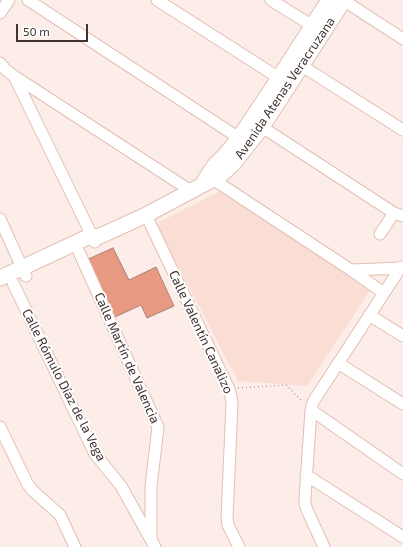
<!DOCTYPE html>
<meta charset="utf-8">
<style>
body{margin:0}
#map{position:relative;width:403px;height:547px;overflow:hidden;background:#fcede8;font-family:"Exo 2",sans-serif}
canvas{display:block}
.scale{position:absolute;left:16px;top:24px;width:72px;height:18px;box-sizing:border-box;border:2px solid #41332e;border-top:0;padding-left:5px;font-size:12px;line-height:14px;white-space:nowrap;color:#41332e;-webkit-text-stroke:3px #fefefe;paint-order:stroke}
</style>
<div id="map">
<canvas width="403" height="547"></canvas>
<div class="scale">50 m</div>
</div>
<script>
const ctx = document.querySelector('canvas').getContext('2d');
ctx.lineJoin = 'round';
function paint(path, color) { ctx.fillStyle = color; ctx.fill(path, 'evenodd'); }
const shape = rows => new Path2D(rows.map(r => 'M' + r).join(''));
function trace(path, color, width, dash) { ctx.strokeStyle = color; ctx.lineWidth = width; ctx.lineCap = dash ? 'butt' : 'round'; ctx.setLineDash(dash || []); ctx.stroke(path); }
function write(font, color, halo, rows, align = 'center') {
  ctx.font = font + ' "Exo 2",sans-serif'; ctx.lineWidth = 4; ctx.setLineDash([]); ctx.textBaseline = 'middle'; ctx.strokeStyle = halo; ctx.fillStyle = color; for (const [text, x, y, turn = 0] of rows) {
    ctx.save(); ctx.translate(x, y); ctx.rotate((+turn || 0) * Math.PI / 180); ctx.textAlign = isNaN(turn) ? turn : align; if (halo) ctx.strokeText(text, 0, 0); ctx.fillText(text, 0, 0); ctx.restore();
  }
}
const built = shape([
 [222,190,371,289,307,386,238,381,156,224]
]);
const building = shape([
 [113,248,129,280,156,267,174,306,147,318,141,305,113,318,86,260,113,248]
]);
const path = shape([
 [238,388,286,385,302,401]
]);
const street = shape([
 [28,0,239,138],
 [157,0,279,78],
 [271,0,319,30],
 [343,0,403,39],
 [0,13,9,0],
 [0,63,6,70,14,76,95,242],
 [302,66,403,130],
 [14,76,191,191],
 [262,127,394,213,403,216],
 [208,176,351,270,384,293],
 [146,215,229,389,231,397,232,403,227,518,228,525,239,547],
 [0,219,26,276],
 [380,234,394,213],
 [79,252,158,427,151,486,151,538],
 [351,270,403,268],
 [13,283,95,454,121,486,155,547],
 [369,315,403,336],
 [338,363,403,404],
 [311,410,403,474],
 [0,427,27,483,32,490,60,515,75,547],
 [306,475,403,537],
 [324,547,307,510,305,504,305,498,311,410,313,402,401,267]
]);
const secondary = shape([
 [203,183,214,166,225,155,239,138,279,78,329,0],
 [0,278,86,238,92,237,100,236,146,215,221,175,233,164,262,127,344,0]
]);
const streetNames = [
 ["Avenida Atenas Veracruzana",285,88,-56],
 ["Calle Valentín Canalizo",201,332,65],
 ["Calle Martín de Valencia",127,358,66],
 ["Calle Rómulo Díaz de la Vega",64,385,63]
];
paint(built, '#faded6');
paint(building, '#e89981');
trace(building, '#a6847a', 1);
trace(street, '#e3bfb3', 13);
trace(secondary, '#e3bfb3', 17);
trace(path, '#b0a19c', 1.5, [1, 3]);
trace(street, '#fff', 11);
trace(secondary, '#fff', 15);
write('13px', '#41332e', '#fefefe', streetNames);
</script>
